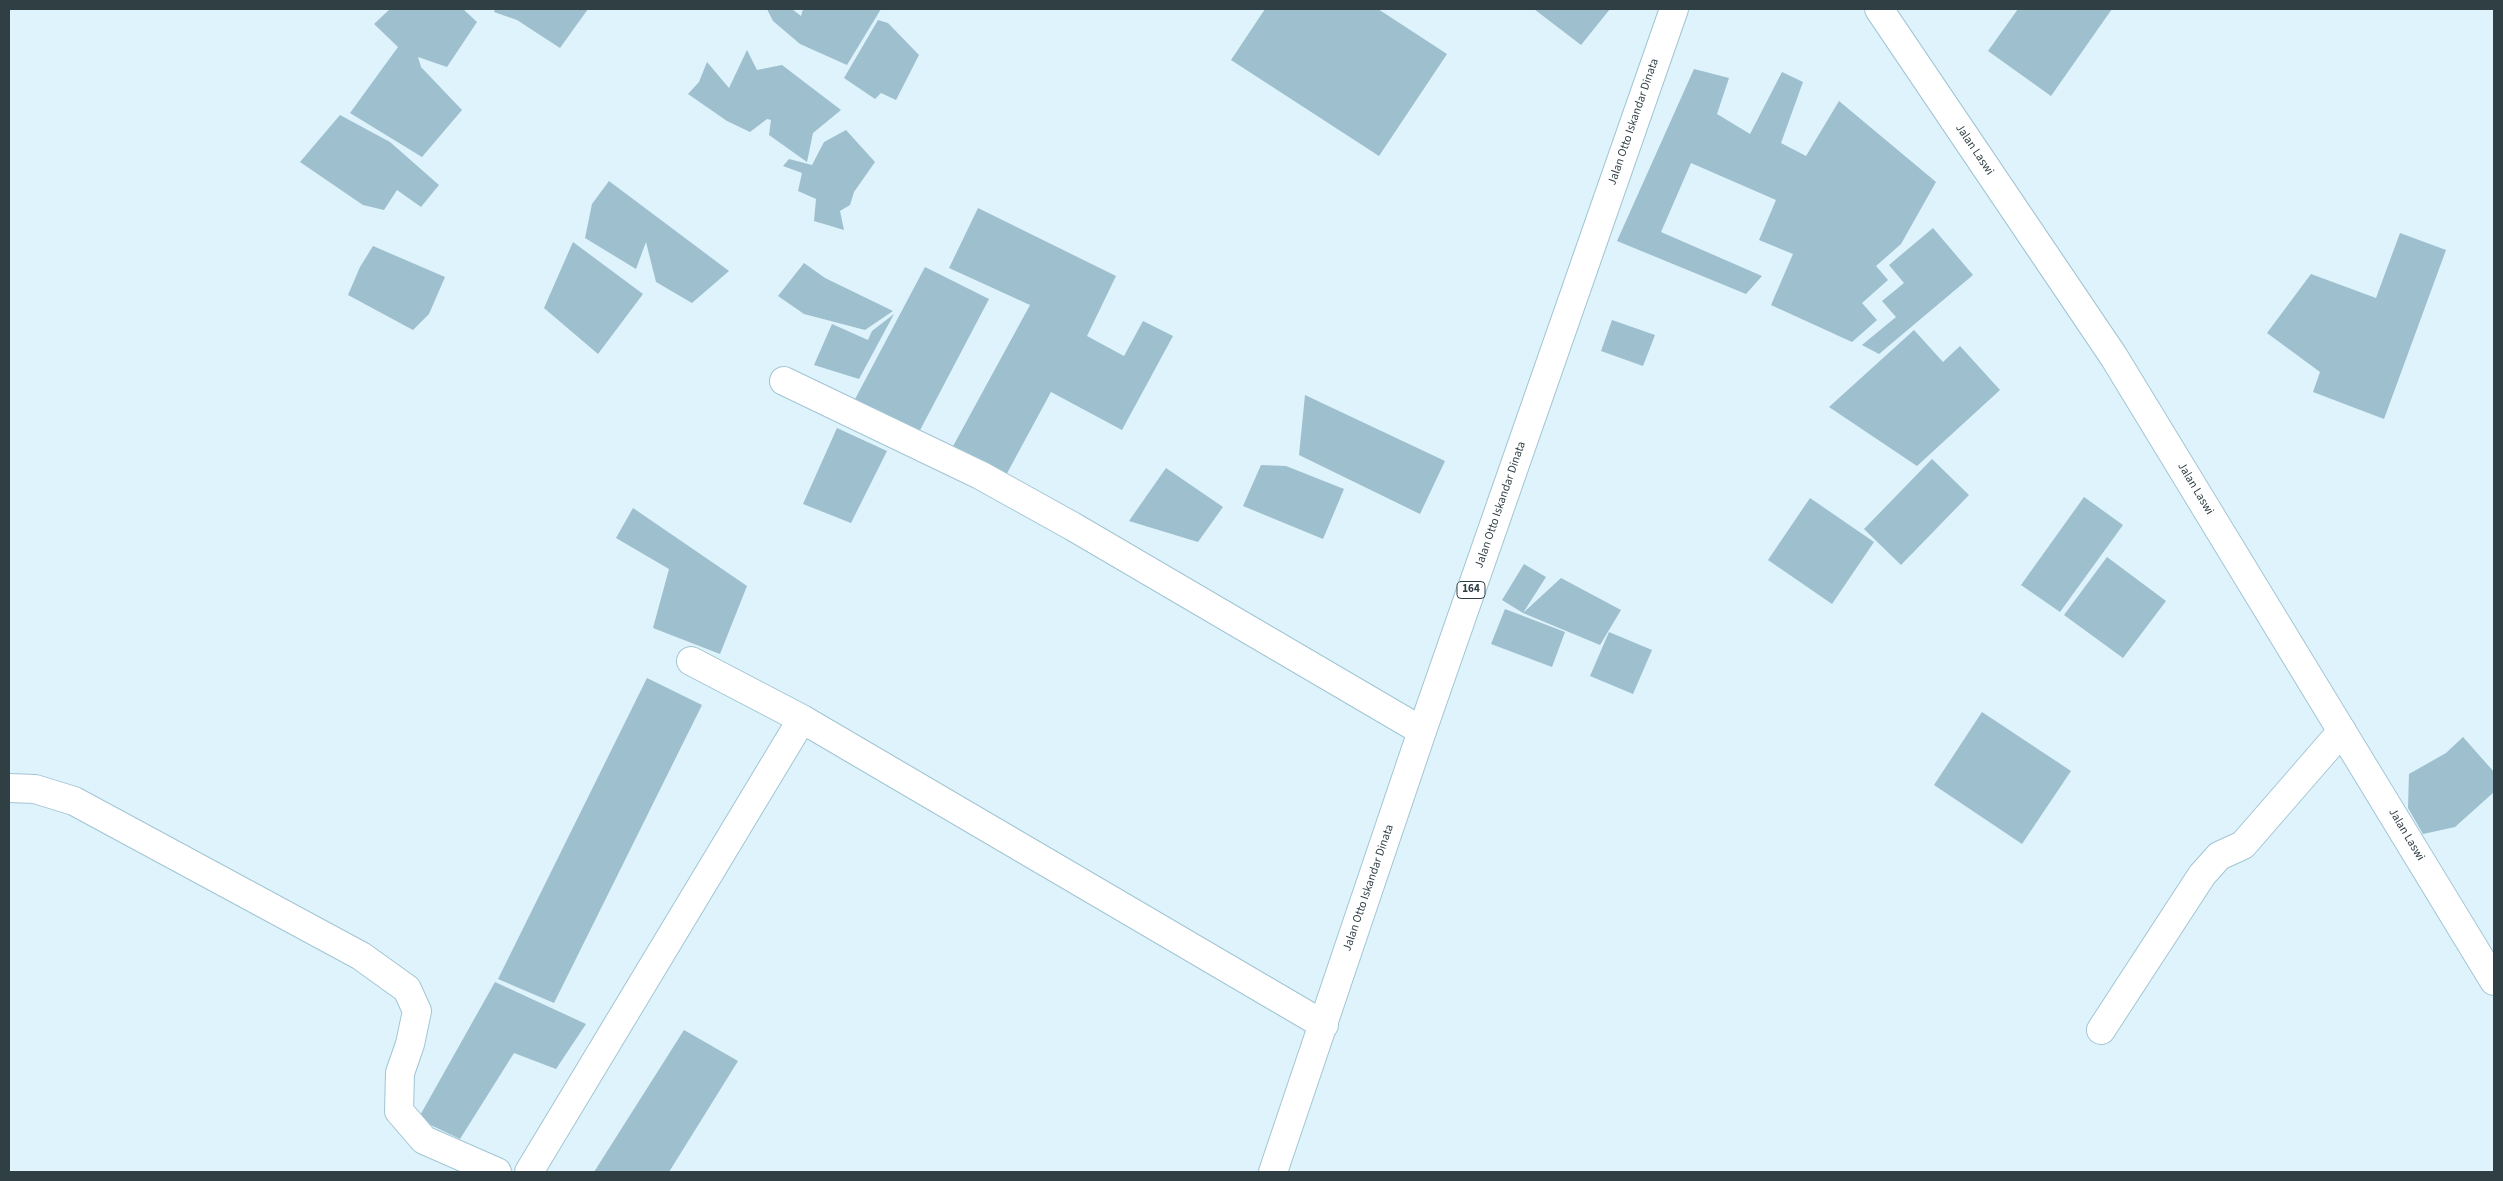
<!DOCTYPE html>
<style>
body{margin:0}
#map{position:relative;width:2503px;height:1181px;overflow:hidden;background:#def3fc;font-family:"Source Sans 3",sans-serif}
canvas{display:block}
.frame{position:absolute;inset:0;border:10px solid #303f44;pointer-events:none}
</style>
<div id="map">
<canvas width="2503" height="1181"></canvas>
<div class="frame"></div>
</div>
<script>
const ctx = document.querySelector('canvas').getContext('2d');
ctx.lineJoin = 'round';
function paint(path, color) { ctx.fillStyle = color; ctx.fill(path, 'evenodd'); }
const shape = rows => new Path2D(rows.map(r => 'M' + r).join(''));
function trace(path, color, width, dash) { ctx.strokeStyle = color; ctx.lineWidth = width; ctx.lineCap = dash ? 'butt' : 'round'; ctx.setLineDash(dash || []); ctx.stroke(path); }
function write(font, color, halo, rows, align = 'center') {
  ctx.font = font + ' "Source Sans 3",sans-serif'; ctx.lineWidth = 5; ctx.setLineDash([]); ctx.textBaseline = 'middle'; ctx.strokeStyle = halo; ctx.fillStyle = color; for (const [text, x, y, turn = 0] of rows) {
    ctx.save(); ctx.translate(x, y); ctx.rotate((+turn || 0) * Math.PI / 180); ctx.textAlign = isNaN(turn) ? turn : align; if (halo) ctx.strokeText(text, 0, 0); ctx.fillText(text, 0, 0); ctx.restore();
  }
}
const building = shape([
 [390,9,463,9,477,22,447,67,418,57,421,67,462,110,422,157,350,113,398,47,374,24],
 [495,9,588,9,560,48,517,20,494,12],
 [767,9,792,9,801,16,803,9,881,9,847,65,800,44,773,21],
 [1265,9,1378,9,1447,54,1379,156,1231,60],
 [1534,9,1610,9,1581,45],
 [2018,9,2112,9,2051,96,1988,51],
 [878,20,888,23,919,55,896,100,881,93,875,99,844,78],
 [747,50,757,70,782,65,841,110,813,133,807,162,769,135,771,120,767,119,750,132,727,121,688,94,699,82,707,62,729,88],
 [1694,69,1729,78,1717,114,1750,134,1782,72,1803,82,1781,143,1806,156,1839,101,1936,182,1901,244,1876,266,1888,280,1862,303,1877,320,1852,342,1771,305,1793,254,1759,240,1776,200,1691,163,1661,232,1762,276,1746,294,1617,241],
 [340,115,390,142,439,185,421,207,397,190,384,210,363,205,300,162],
 [846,130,875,162,854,192,850,205,840,211,844,230,814,221,816,199,798,191,802,173,783,166,789,159,812,165,824,142],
 [609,181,729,271,692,303,656,282,646,242,636,269,585,238,592,204],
 [978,208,1116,276,1087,336,1124,356,1143,321,1173,336,1122,430,1051,392,1005,477,952,448,1030,305,949,268],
 [1933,228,1973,275,1879,354,1862,345,1896,317,1882,301,1904,283,1889,265],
 [2400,233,2446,250,2384,419,2313,392,2320,372,2267,333,2311,274,2376,298],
 [573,242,643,294,598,354,544,308],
 [373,246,445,277,429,314,413,330,348,295,360,267],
 [804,263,825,278,893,311,865,330,804,314,778,296],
 [925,267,989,299,918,434,854,401],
 [894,314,859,379,814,365,832,324,868,340,872,331],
 [1612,320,1655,335,1643,366,1601,351],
 [1914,330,1943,362,1960,346,2000,390,1917,466,1829,407],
 [1305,395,1445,461,1420,514,1299,455],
 [837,428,887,451,851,523,803,504],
 [1932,459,1969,495,1901,565,1864,529],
 [1261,465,1286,466,1344,489,1323,539,1243,506],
 [1166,468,1223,507,1198,542,1129,521],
 [2084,497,2123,525,2060,612,2021,585],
 [1810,498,1874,542,1832,604,1768,560],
 [633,508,747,586,720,654,653,628,669,569,616,538],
 [2107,557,2166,601,2123,658,2064,615],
 [1524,564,1546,577,1523,613,1561,578,1621,610,1600,645,1523,613,1502,600],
 [1505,609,1565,632,1552,667,1491,644],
 [1609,632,1652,650,1633,694,1590,676],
 [647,678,702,705,554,1003,498,979],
 [1982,712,2071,771,2022,844,1934,785],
 [2463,737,2494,772,2494,792,2455,827,2423,834,2408,808,2409,774,2446,753],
 [495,982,586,1024,556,1069,514,1053,460,1139,418,1119],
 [684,1030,738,1061,669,1172,594,1172]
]);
const street = shape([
 [784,381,980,475,1072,526,1422,731],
 [691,661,802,719,1324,1025],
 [9,788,35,789,74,801,361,956,407,989,417,1011,410,1044,400,1073,399,1111,424,1140,497,1172],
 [2101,1030,2202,875,2219,856,2243,845,2342,731],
 [529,1172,802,719]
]);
const secondary = shape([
 [1879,9,2114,357,2494,981]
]);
const primary = shape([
 [1273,1172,1422,731,1674,9]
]);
const shields = [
 [1471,590,28]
];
const shieldNames = [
 ["164",1471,590]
];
const streetNames = [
 ["Jalan Otto Iskandar Dinata",1634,122,-71],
 ["Jalan Laswi",1974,150,56],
 ["Jalan Laswi",2195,489,59],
 ["Jalan Otto Iskandar Dinata",1501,505,-71],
 ["Jalan Laswi",2406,835,59],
 ["Jalan Otto Iskandar Dinata",1369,888,-71]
];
paint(building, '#9dbfce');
trace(street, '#a2c5d3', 30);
trace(secondary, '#a2c5d3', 30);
trace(primary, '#a2c5d3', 30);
trace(street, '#fff', 28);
trace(secondary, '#fff', 28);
trace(primary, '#fff', 28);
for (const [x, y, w] of shields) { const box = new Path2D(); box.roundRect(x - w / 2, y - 8.5, w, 17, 4); ctx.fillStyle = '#fff'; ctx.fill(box); trace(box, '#303f44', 1); }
write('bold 11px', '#303f44', null, shieldNames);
write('12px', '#303f44', '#fff', streetNames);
</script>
